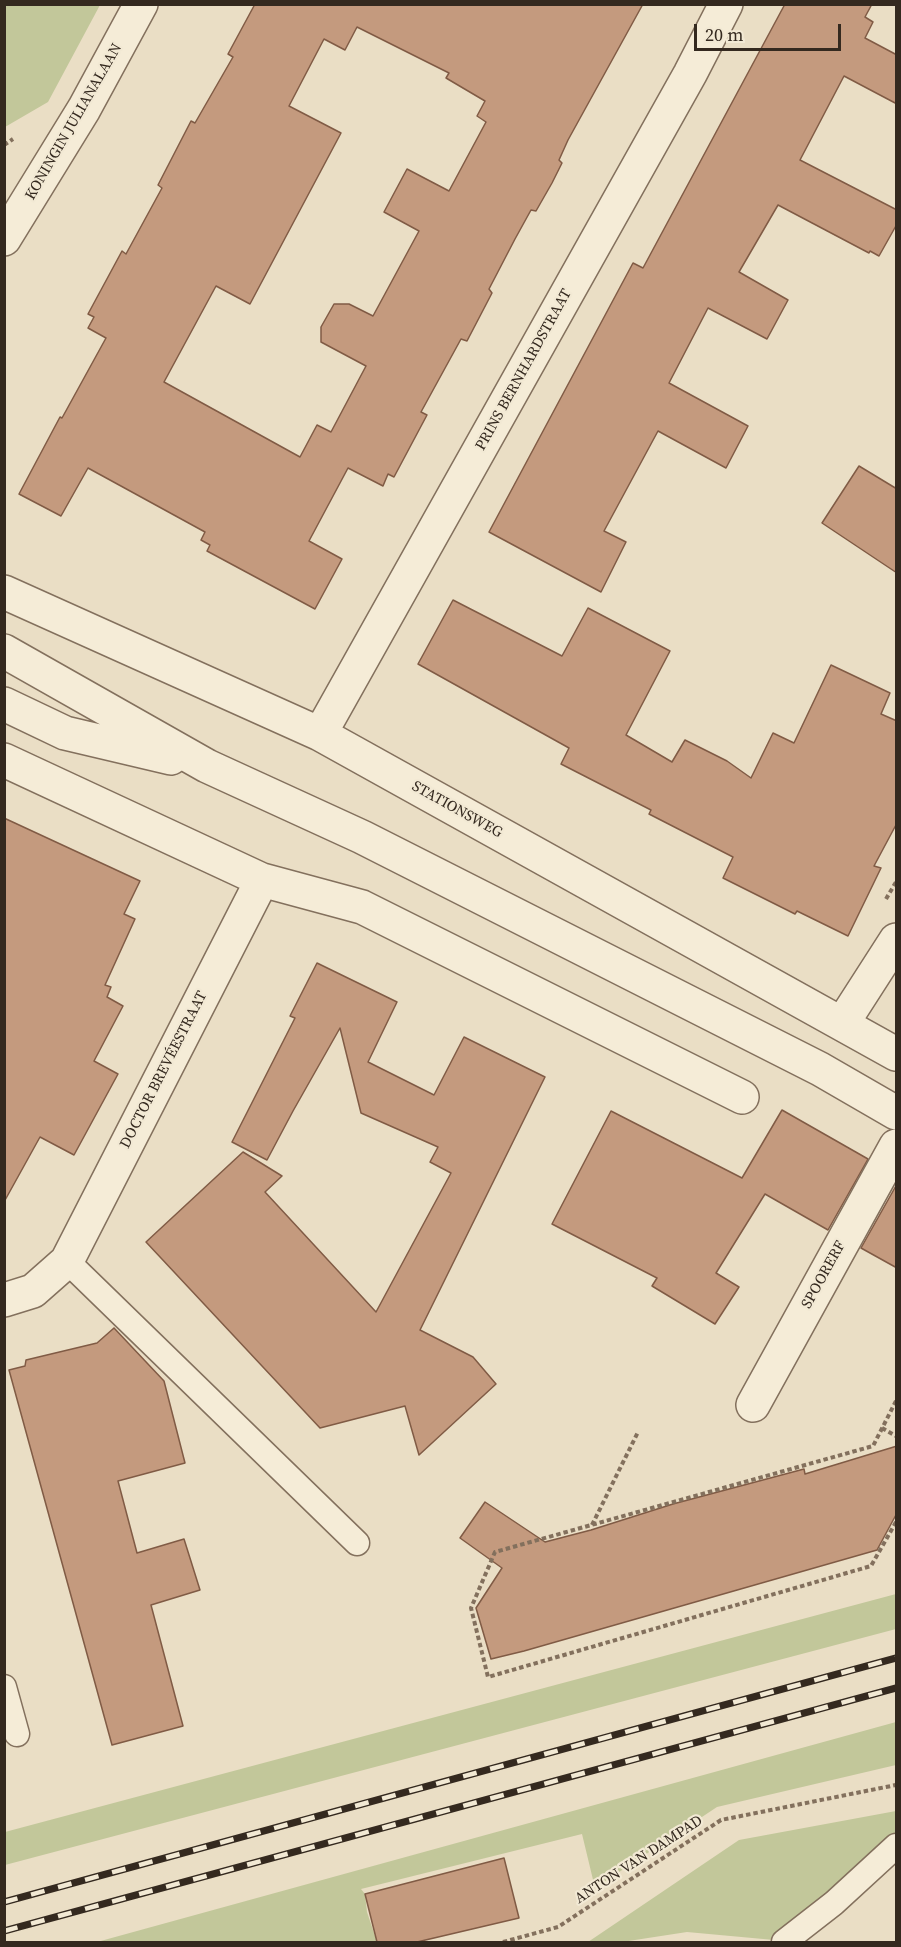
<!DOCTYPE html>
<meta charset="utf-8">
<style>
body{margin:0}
#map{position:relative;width:901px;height:1947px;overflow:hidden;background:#eadec5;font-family:"Source Serif 4",serif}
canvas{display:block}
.frame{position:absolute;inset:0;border:6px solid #34291f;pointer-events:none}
.scale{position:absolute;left:694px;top:24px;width:147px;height:27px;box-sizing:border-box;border:3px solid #34291f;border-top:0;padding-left:8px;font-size:18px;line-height:21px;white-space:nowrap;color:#34291f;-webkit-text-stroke:4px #f2e9d4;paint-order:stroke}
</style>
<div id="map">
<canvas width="901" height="1947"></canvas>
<div class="frame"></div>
<div class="scale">20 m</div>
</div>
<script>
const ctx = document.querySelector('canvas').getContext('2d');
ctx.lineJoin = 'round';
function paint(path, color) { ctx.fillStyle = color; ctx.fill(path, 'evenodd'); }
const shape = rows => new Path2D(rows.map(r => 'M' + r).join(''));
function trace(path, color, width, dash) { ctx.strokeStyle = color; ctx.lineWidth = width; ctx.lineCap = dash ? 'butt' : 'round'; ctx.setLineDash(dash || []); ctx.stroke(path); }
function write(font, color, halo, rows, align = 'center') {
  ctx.font = font + ' "Source Serif 4",serif'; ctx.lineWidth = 4.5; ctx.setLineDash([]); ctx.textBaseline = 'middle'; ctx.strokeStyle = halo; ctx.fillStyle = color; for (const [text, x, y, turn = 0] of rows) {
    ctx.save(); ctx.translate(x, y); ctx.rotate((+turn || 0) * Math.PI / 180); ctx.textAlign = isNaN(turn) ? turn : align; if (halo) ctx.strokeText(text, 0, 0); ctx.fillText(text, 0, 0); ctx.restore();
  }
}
const green = shape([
 [5,4,100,5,48,102,5,127],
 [896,1594,896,1629,5,1865,5,1832],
 [896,1722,896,1765,717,1807,595,1888,582,1834,361,1889,365,1894,367,1912,377,1942,97,1942],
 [896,1811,896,1832,774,1940,687,1932,622,1942,588,1942,739,1840]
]);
const building = shape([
 [255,4,643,4,568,140,559,160,562,163,552,183,536,211,531,210,515,239,489,289,492,293,467,341,461,339,421,412,427,415,394,477,388,474,383,486,348,468,309,541,342,559,315,609,207,551,210,545,201,540,205,532,88,468,61,516,19,494,60,417,62,418,106,338,88,328,94,317,88,314,122,251,126,254,162,188,158,185,191,121,195,123,233,57,228,54,255,4],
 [357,27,449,73,446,78,485,101,477,116,486,122,449,191,407,169,384,212,419,231,373,316,349,304,334,304,321,327,321,342,366,366,331,432,317,425,300,457,164,382,216,286,250,304,341,133,289,106,324,39,345,50,357,27],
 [785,4,872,4,865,17,873,22,865,38,897,55,897,104,844,76,800,160,897,210,897,224,879,256,870,251,869,253,778,205,739,272,788,300,767,339,708,308,669,383,748,426,726,468,658,431,604,531,626,542,601,592,489,532,633,263,643,268,785,4],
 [859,466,897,489,897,573,822,523,859,466],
 [453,600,562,656,588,608,670,651,626,735,672,762,685,740,727,761,751,778,773,733,794,743,831,665,890,693,881,714,897,721,897,823,874,866,881,868,848,936,797,911,795,914,723,878,733,857,649,814,651,810,561,764,569,748,418,664,453,600],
 [4,818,140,881,124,914,135,919,105,985,111,987,107,997,123,1006,94,1061,118,1074,74,1155,40,1137,4,1202,4,818],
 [317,963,397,1002,368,1062,434,1095,464,1037,545,1077,420,1330,473,1357,496,1384,419,1455,405,1406,320,1428,146,1242,243,1152,282,1176,265,1192,376,1312,451,1173,430,1162,438,1147,361,1113,340,1028,293,1111,267,1160,232,1142,295,1018,290,1016,317,963],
 [782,1110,868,1159,828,1230,765,1194,716,1273,739,1287,715,1324,652,1286,657,1278,552,1224,611,1111,742,1178,782,1110],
 [897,1184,897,1268,861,1248,897,1184],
 [114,1328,164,1381,185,1463,118,1481,137,1553,184,1539,200,1590,151,1605,183,1726,112,1745,9,1370,25,1366,26,1360,97,1343,114,1328],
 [897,1446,897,1513,877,1550,524,1651,491,1659,476,1608,502,1568,460,1538,485,1502,545,1542,591,1530,673,1504,804,1469,805,1474,897,1446],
 [504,1858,519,1918,417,1942,377,1942,365,1894,504,1858]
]);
const path = shape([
 [4,145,13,139],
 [886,899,896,882],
 [896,1401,873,1446,495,1552,471,1608,488,1677,871,1566,896,1522],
 [882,1428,896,1436],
 [592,1525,638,1432],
 [503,1942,558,1927,721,1820,896,1785]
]);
const service = shape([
 [67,1261,357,1543],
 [4,1687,17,1734],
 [784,1942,834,1903,896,1846]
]);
const minor = shape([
 [4,592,320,734,896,1054],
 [320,734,690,74,726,4],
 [4,760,262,880,362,907,742,1097],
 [842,1024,896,940],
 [4,1300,33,1291,67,1261,262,880],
 [753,1405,896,1146]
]);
const tertiary = shape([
 [4,239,84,109,141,4],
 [4,651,207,766,362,837,820,1069,896,1113],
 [4,704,65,733,171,758]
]);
const rail = shape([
 [4,1902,896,1658],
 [4,1931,896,1688]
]);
const streetNames = [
 ["KONINGIN JULIANALAAN",74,122,-60],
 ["PRINS BERNHARDSTRAAT",524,370,-61],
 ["STATIONSWEG",457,810,29],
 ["DOCTOR BREVÉESTRAAT",164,1070,-63],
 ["SPOORERF",824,1275,-61],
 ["ANTON VAN DAMPAD",639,1860,-33]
];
paint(green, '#c2c79a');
paint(building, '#c49a7e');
trace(building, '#805b45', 1.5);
trace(service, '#83705d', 27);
trace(minor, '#83705d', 36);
trace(tertiary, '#83705d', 36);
trace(path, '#83705d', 4, [4.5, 3]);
trace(service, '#f5ecd7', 24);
trace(minor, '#f5ecd7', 33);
trace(tertiary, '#f5ecd7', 33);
trace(rail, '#34291f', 7);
trace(rail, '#f2e9d4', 4.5, [14]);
write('15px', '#34291f', '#f2e9d4', streetNames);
</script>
